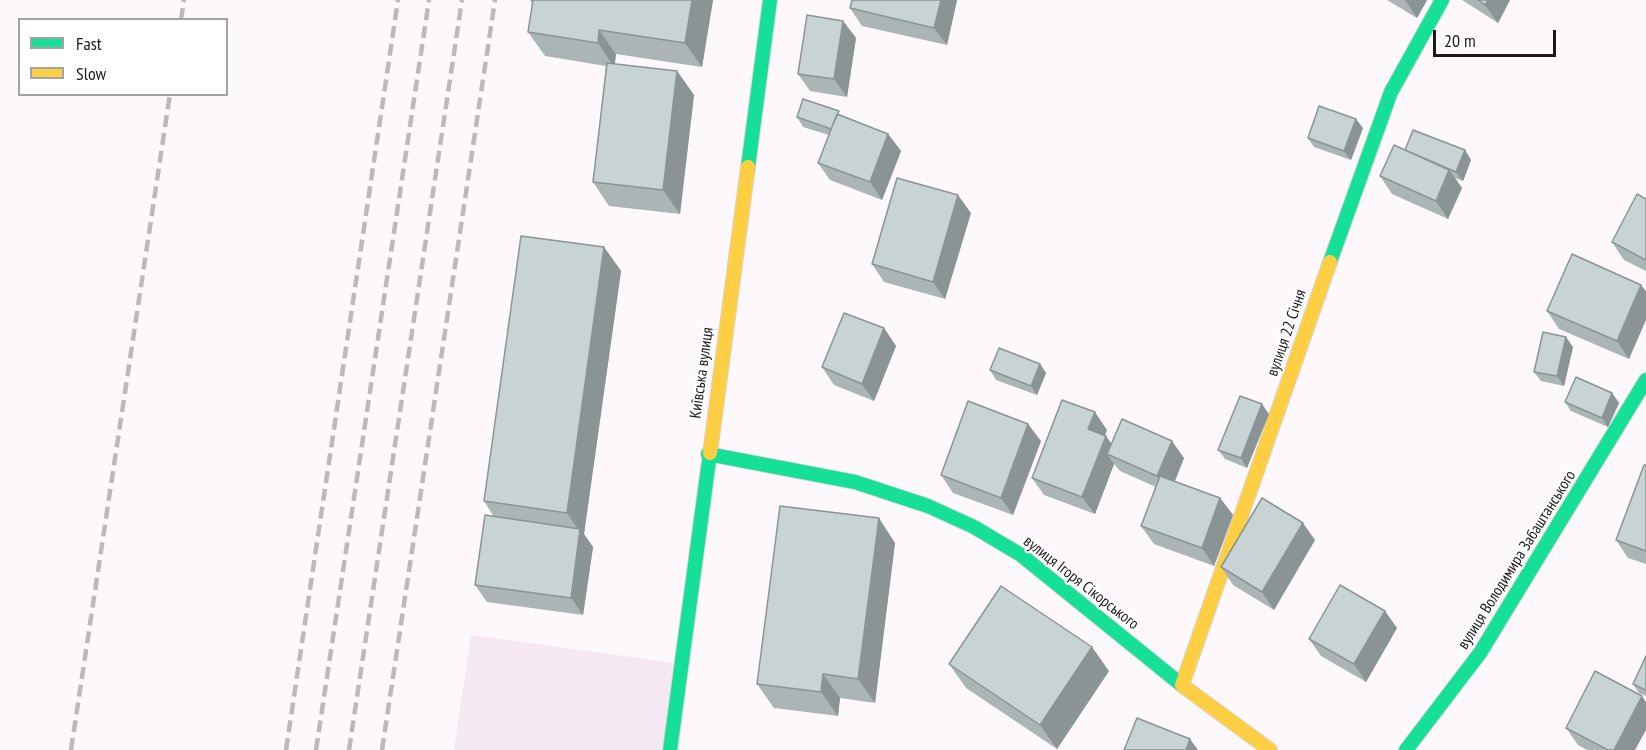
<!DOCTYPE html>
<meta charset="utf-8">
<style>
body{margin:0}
#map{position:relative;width:1646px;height:750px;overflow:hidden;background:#fdf8fc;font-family:"PT Sans Narrow",sans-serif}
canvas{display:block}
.legend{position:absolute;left:18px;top:18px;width:210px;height:78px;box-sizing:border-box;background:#fff;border:2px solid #a4a3a4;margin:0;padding:8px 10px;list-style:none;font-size:18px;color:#1c191b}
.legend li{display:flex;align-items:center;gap:12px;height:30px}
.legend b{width:30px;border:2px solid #a4a3a4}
.scale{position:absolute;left:1433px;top:30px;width:123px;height:27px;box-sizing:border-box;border:3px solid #1c191b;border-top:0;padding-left:8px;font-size:18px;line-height:21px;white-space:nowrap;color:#1c191b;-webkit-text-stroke:4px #fff;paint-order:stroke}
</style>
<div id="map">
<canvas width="1646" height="750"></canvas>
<ul class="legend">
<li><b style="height:8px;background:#16e098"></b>Fast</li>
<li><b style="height:8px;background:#ffcf43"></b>Slow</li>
</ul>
<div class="scale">20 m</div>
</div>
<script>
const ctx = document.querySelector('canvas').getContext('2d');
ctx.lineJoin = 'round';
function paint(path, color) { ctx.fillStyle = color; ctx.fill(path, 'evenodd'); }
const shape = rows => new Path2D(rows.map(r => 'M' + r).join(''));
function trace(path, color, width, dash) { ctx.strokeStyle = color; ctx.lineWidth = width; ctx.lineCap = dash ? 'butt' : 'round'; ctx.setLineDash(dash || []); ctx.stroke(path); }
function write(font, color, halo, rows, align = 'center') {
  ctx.font = font + ' "PT Sans Narrow",sans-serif'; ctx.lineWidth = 4.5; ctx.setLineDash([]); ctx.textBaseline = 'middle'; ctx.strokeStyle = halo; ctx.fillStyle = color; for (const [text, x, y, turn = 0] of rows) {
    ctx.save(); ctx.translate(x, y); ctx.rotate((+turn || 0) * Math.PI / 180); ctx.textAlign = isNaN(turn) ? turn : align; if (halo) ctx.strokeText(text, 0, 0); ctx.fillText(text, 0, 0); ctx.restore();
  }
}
const built = shape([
 [471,635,681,664,670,750,454,750]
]);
const fast = shape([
 [748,167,770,0],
 [1330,262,1391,92,1442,0],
 [708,454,855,482,928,506,974,527,1021,555,1183,686],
 [670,750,710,453],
 [1406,750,1480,653,1646,380]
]);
const slow = shape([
 [710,453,748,167],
 [1182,685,1330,262],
 [1183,686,1270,750]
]);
const rail = shape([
 [181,20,184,0],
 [71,750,170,94],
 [286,750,398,0],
 [316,750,429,0],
 [349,750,462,0],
 [382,750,495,0]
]);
const wall = shape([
 [530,0,713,0,702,67,616,54,615,64,677,71,694,95,680,214,609,206,593,182,606,66,545,56,528,32,532,3],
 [852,0,957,0,947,45,862,26,850,8],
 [1387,0,1427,0,1417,18],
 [1462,0,1510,0,1498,23],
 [843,21,856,38,847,97,810,91,798,74],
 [843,116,888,134,901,151,882,200,830,180,818,163,829,135,803,127,797,117],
 [1363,128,1351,160,1314,147,1308,138],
 [1405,150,1465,150,1471,160,1463,181,1455,178,1462,188,1448,219,1392,194,1380,176],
 [1646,199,1646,271,1624,260,1612,242],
 [971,213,945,299,884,282,872,264],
 [604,247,621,271,584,534,593,547,583,615,487,602,475,585,494,517,484,501],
 [1572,254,1629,359,1559,329,1547,311],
 [884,328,896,346,874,401,834,385,822,367],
 [1573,347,1564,386,1541,381,1534,372],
 [1040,364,1046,373,1037,395,996,380,990,370],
 [1612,393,1619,403,1608,427,1571,411,1565,402],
 [1269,414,1247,468,1225,459,1218,450],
 [1107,430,1105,435,1111,444,1184,458,1175,481,1220,498,1233,515,1214,566,1154,544,1141,526,1156,487,1120,471,1114,464,1095,514,1044,495,1032,478],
 [1041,441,1013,515,953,493,941,475],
 [1646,465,1646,564,1628,558,1616,540],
 [1315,540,1274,610,1233,585,1221,567],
 [895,543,875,703,840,698,838,716,774,708,757,684],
 [1397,628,1366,682,1321,656,1309,639],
 [1646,656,1646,696,1639,693,1633,684],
 [949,664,1109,671,1057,749,966,688],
 [1566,728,1635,750,1587,750,1578,745]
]);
const shadedWall = shape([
 [692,0,713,0,702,67,685,43],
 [941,0,957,0,947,45,934,28],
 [1405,0,1427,0,1417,18],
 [1488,0,1510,0,1498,23,1485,5],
 [843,21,856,38,847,97,834,79],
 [599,30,616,54,614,67,598,43],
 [677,71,694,95,680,214,663,190],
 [1356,119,1363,128,1351,160,1344,151],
 [888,134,901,151,882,200,870,182],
 [1465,150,1471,160,1463,181,1456,172],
 [1449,170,1462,188,1448,219,1436,201],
 [958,195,971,213,945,299,933,282],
 [604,247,621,271,584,534,593,547,583,615,571,598,580,532,567,513],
 [1641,285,1646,291,1646,320,1629,359,1617,341],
 [884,328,896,346,874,401,862,384],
 [1566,337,1573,347,1564,386,1557,376],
 [1040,364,1046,373,1037,395,1031,386],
 [1612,393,1619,403,1608,427,1602,418],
 [1262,404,1269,414,1247,468,1241,458],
 [1095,412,1107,430,1100,447,1088,429],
 [1028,424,1041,441,1013,515,1001,498],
 [1106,436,1118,453,1107,454,1114,464,1095,514,1082,497],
 [1172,441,1184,458,1170,493,1157,476],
 [1220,498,1233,515,1214,566,1202,548],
 [879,518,895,543,875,703,858,679],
 [1303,523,1315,540,1274,610,1262,592],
 [1385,611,1397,628,1366,682,1354,664],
 [1092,647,1109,671,1057,749,1040,725],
 [823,674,840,698,838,716,821,692],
 [1642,696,1646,702,1646,730,1635,750,1614,750],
 [1190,739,1198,750,1186,750]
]);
const building = shape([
 [533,0,692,0,685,43,599,30,598,43,528,32,533,0],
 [852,0,941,0,934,28,850,8,852,0],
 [1478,0,1488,0,1485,5,1478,0],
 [807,15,843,21,834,79,798,74,807,15],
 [607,63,677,71,663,190,593,182,607,63],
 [803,99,839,111,831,129,797,117,803,99],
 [1319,106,1356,119,1344,151,1308,138,1319,106],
 [837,114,888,134,870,182,818,163,837,114],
 [1413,130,1465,150,1456,172,1405,150,1413,130],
 [1394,145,1449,170,1436,201,1380,176,1394,145],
 [897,178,958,195,933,282,872,264,897,178],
 [1637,194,1646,199,1646,260,1612,242,1637,194],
 [521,236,604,247,567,513,484,501,521,236],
 [1572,254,1641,285,1617,341,1547,311,1572,254],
 [844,313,884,328,862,384,822,367,844,313],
 [1543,332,1566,337,1557,376,1534,372,1543,332],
 [999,348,1040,364,1031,386,990,370,999,348],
 [1576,377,1612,393,1602,418,1565,402,1576,377],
 [1240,396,1262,404,1241,458,1218,450,1240,396],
 [1062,400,1095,412,1088,429,1106,436,1082,497,1032,478,1062,400],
 [968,401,1028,424,1001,498,941,475,968,401],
 [1122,419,1172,441,1157,476,1107,454,1122,419],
 [1644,465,1646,465,1646,551,1616,540,1644,465],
 [1160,476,1220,498,1202,548,1141,526,1160,476],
 [1262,498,1303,523,1262,592,1221,567,1262,498],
 [780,506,879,518,858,679,823,674,821,692,757,684,780,506],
 [485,515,580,529,571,598,475,585,485,515],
 [1340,585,1385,611,1354,664,1309,639,1340,585],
 [1001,586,1092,647,1040,725,949,664,1001,586],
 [1646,656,1646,690,1633,684,1646,656],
 [1595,671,1642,696,1614,750,1608,750,1566,728,1595,671],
 [1137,718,1190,739,1186,750,1124,750,1137,718]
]);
const streetNames = [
 ["вулиця 22 Січня",1287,333,-71],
 ["Київська вулиця",702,373,-82],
 ["вулиця Володимира Забаштанського",1517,560,-58],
 ["вулиця Ігоря Сікорського",1081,583,38]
];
paint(built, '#f4e8f2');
trace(fast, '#d8d5d7', 16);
trace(slow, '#d8d5d7', 16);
trace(fast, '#16e098', 14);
trace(slow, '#ffcf43', 14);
trace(rail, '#bdb8bc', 4.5, [12, 6]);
paint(wall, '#abb5b6');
paint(shadedWall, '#8b9494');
paint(building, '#c7d3d4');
trace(building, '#8b9494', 1.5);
write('16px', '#1c191b', '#fff', streetNames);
</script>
